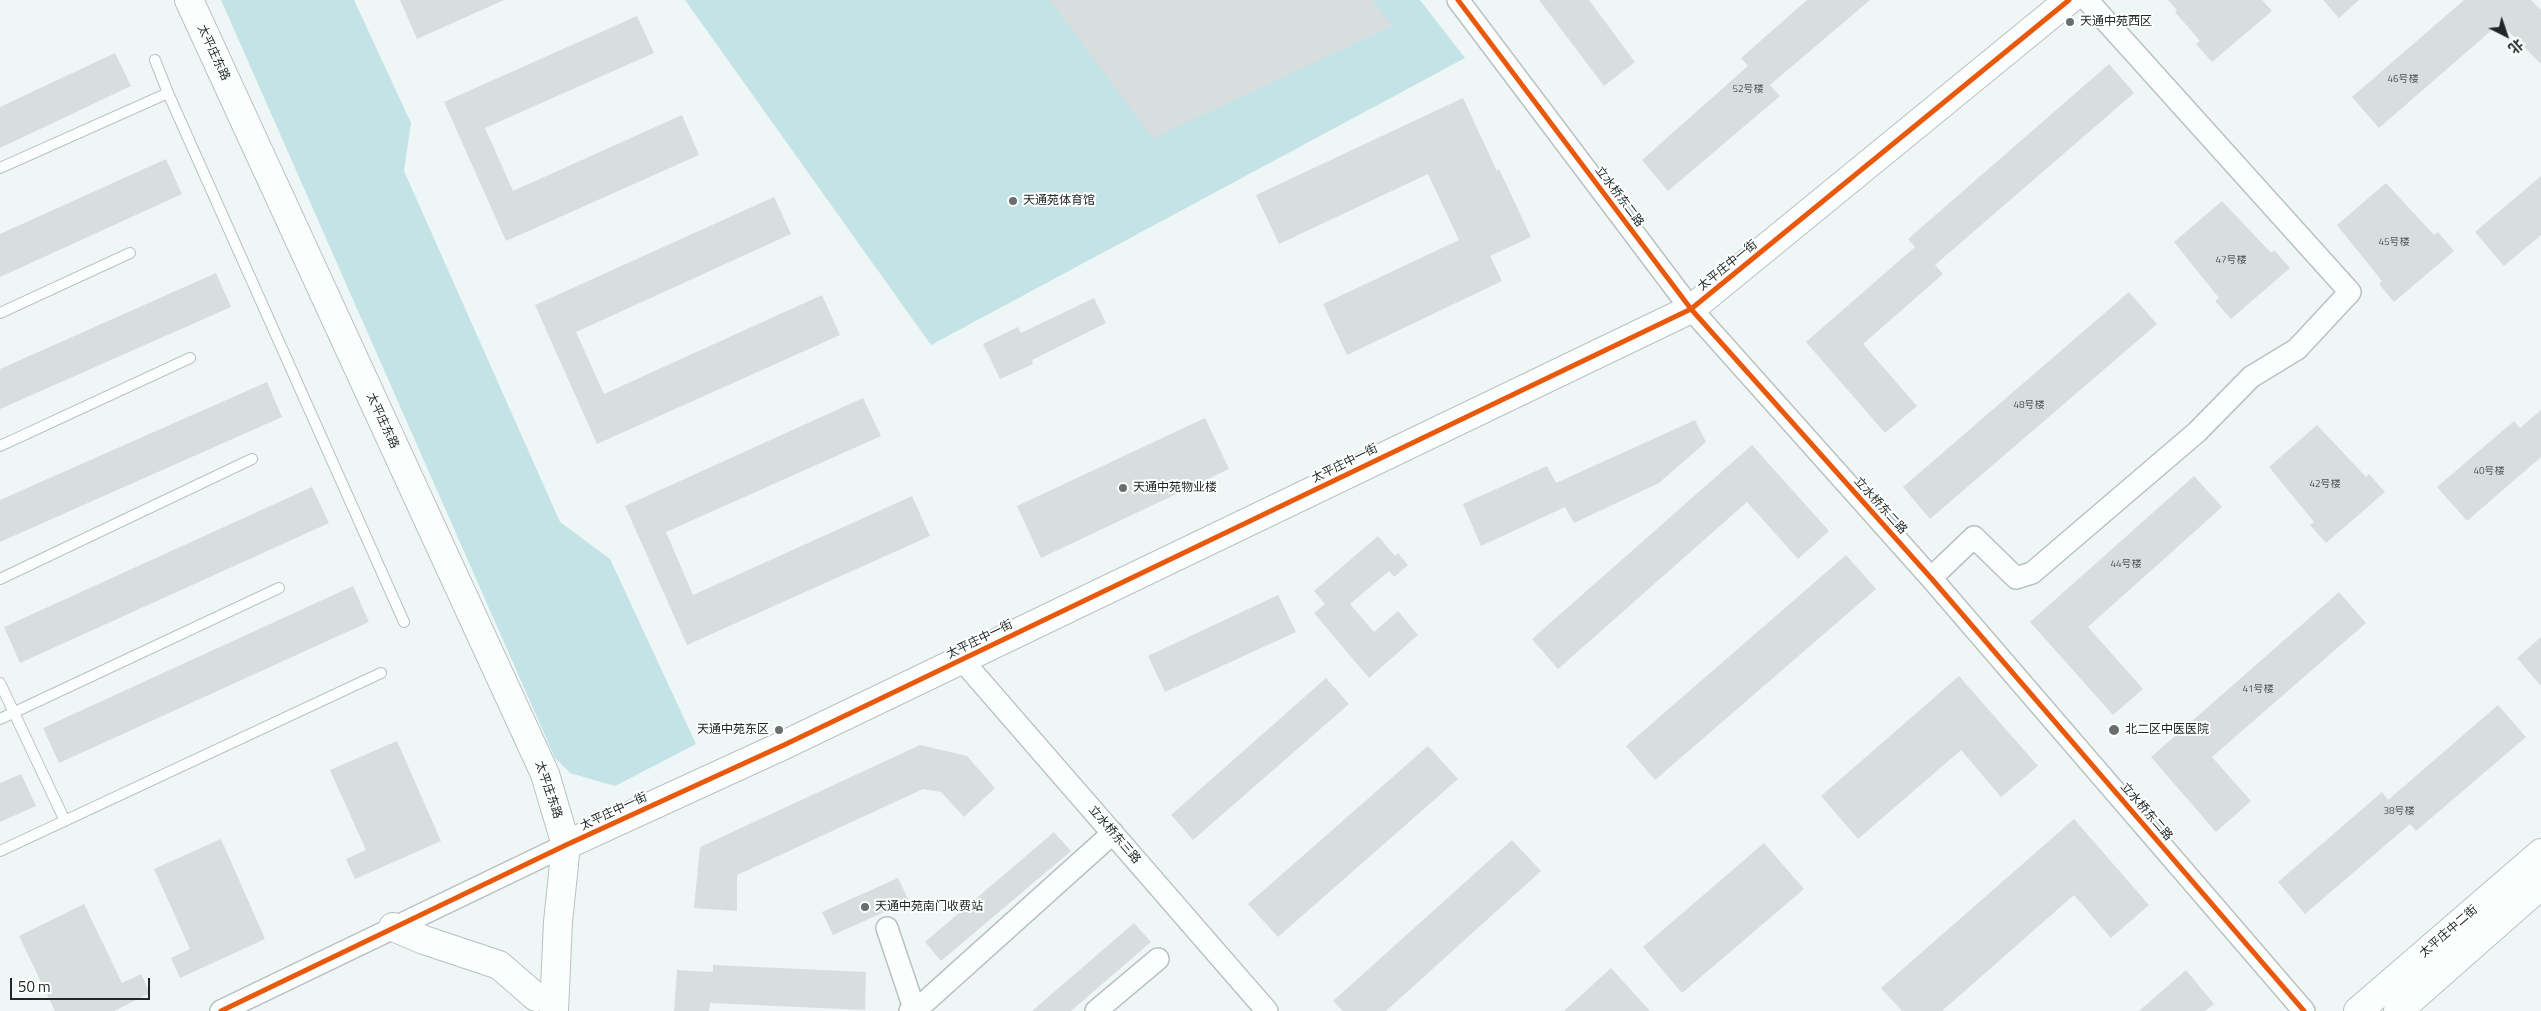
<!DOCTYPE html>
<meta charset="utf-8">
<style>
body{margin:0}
#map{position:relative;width:2541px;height:1011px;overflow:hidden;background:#eef6f6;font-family:"Titillium Web","Noto Sans SC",sans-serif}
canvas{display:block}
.north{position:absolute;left:2481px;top:10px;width:50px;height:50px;-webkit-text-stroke:4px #fff;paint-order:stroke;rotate:139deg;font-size:14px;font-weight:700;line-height:20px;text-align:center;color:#212727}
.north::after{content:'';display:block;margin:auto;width:18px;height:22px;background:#212727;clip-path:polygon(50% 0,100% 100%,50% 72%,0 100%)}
.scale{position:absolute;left:10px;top:978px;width:140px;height:22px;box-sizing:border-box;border:2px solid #212727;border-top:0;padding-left:6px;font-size:15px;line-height:18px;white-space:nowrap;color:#212727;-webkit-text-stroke:4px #fff;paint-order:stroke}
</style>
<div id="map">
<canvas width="2541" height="1011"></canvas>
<div class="north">北</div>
<div class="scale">50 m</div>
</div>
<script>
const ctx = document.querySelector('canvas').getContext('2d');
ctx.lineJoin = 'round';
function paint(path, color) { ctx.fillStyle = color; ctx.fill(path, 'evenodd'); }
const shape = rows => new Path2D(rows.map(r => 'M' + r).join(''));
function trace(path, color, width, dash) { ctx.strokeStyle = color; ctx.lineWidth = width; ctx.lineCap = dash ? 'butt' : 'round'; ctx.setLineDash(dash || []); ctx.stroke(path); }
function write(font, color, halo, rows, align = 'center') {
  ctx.font = font + ' "Titillium Web","Noto Sans SC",sans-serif'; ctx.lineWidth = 4; ctx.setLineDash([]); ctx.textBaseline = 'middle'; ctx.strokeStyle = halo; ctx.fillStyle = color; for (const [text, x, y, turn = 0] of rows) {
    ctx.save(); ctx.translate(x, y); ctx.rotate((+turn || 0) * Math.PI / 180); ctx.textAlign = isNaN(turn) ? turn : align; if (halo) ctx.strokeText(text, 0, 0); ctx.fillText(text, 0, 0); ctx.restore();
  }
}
const green = shape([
 [221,0,354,0,411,123,404,171,560,522,610,559,696,744,615,786,570,773,555,758],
 [685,0,1420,0,1465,58,931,345]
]);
const building = shape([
 [400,0,504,0,417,39],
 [1050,0,1372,0,1392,26,1153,138],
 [1539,0,1589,0,1635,62,1604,86],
 [1807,0,1870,0,1770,85,1780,96,1668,191,1642,160,1748,66,1741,58],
 [2168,0,2262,0,2272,11,2212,62,2196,44,2200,41,2175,12,2177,10],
 [2323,0,2359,0,2339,18],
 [2464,0,2531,0,2541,10,2541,64,2500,23,2379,128,2352,97],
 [637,16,654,53,485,128,513,191,682,115,699,155,506,241,444,102],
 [115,53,131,86,0,148,0,107],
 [2109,64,2134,93,1935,265,1943,274,1863,344,1917,406,1885,433,1806,342,1915,247,1908,239],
 [1463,98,1497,171,1499,169,1531,237,1490,256,1502,281,1347,355,1323,304,1459,240,1428,174,1279,244,1256,195],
 [166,159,182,194,0,277,0,234],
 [2541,176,2541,235,2504,266,2475,232],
 [2386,183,2434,235,2438,232,2454,251,2394,302,2379,284,2382,281,2337,225],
 [774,197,791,234,576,332,604,394,822,295,840,335,597,444,535,305],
 [2222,201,2271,253,2274,250,2290,268,2231,319,2215,301,2219,298,2174,242],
 [216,273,231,307,0,409,0,369],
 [2129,292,2157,324,1930,519,1903,487],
 [1094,298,1106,323,1032,360,1033,364,1000,379,983,344,1018,327,1021,333],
 [267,382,282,417,0,542,0,500],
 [863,398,881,436,666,532,693,595,912,496,930,536,687,645,625,506],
 [2541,410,2541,457,2467,521,2437,487,2514,421,2520,428],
 [1205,418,1229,469,1041,558,1017,506],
 [1695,420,1706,442,1659,483,1574,523,1565,507,1481,546,1463,504,1547,466,1556,483],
 [2317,425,2366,477,2369,474,2385,492,2326,543,2310,525,2314,522,2269,467],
 [1752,445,1829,531,1798,559,1747,502,1558,669,1532,639],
 [2194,476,2222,507,2088,627,2143,689,2113,715,2030,622],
 [312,487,329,523,20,663,4,627],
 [1378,536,1395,556,1398,553,1408,565,1394,577,1389,571,1350,604,1374,632,1398,611,1418,635,1369,678,1314,613,1325,604,1314,591],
 [1846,555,1876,589,1655,780,1626,746],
 [353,586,369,622,59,763,43,728],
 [2339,592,2366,623,2212,757,2251,801,2216,832,2151,757],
 [1278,595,1296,632,1165,692,1148,656],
 [2541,637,2541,686,2517,658],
 [1959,676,2038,766,2001,797,1961,750,1858,839,1821,796],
 [1326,678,1349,704,1193,840,1171,815],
 [2498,705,2526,737,2416,831,2410,824,2305,914,2278,882,2382,792,2388,800],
 [397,741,441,841,355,879,346,859,366,850,330,770],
 [920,745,967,756,995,788,964,817,941,792,923,789,737,875,737,911,694,908,700,847],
 [1428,746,1458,779,1278,937,1248,904],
 [21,774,36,806,0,822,0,783],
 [2074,819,2149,905,2111,938,2074,895,1942,1011,1902,1011,1881,988],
 [1054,832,1071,851,941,961,925,942],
 [221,839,265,939,180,978,171,958,190,949,154,869],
 [1512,840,1541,871,1386,1011,1343,1011,1333,1001],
 [1764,843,1804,889,1682,993,1643,947],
 [898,878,909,901,833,935,822,912],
 [84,904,122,983,141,974,150,993,114,1011,55,1011,19,936],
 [1134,923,1151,942,1071,1011,1032,1011],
 [713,965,866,972,865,1010,710,1003,709,1011,674,1011,677,970,713,972],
 [1611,968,1650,1011,1564,1011],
 [2186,970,2214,1004,2205,1011,2139,1011]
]);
const lane = shape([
 [155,60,168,93,404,622],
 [0,168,168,93],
 [0,313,130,253],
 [0,446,190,358],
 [0,579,252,459],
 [0,683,65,821],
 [0,719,279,588],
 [0,851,381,673]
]);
const street = shape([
 [1458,0,1691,309,1931,578,2304,1011],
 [1931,578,1974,537,2016,578,2032,573,2197,432,2251,377,2297,349,2350,292,2087,0],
 [962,660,1267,1011],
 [887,928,915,1011,910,1011],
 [221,1011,566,845],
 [915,1011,1113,833],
 [1096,1011,1158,959]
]);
const secondary = shape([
 [189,0,545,774,566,845,558,922,554,1011],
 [566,845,784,745,1691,309,2069,0],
 [393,927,424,940,499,965,536,997],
 [2358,1011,2541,853],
 [2398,1011,2541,885]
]);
const cycleway = shape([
 [1458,0,1691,309,1931,578,2304,1011],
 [221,1011,566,845,784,745,1691,309,2069,0]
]);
const markers = [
 [2070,22,5,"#696f6f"],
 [1013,201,5,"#696f6f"],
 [1123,488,5,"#696f6f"],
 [779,730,5,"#696f6f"],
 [2114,730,6,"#696f6f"],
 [865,907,5,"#696f6f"]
];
const numberNames = [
 ["46号楼",2403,80],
 ["52号楼",1748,90],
 ["45号楼",2394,243],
 ["47号楼",2231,261],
 ["48号楼",2029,406],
 ["40号楼",2489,472],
 ["42号楼",2325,485],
 ["44号楼",2126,565],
 ["41号楼",2258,690],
 ["38号楼",2399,812]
];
const poiNames = [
 ["天通中苑西区",2080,22],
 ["天通苑体育馆",1023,201],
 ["天通中苑物业楼",1133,488],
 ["天通中苑东区",769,730,"right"],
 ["北二区中医医院",2125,730],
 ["天通中苑南门收费站",875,907]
];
const streetNames = [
 ["太平庄东路",213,53,65],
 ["立水桥东二路",1619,197,53],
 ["太平庄中一街",1728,266,-39],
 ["太平庄东路",382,421,65],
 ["太平庄中一街",1345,464,-26],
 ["立水桥东二路",1880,506,48],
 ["太平庄中一街",980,640,-26],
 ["太平庄东路",548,790,71],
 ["太平庄中一街",614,812,-25],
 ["立水桥东二路",2146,812,49],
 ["立水桥东三路",1114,835,49],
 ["太平庄中二街",2449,932,-41]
];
paint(green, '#c4e3e6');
paint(building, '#d8dede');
trace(lane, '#bac1c1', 12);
trace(street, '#bac1c1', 24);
trace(secondary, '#bac1c1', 30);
trace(lane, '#fcfefe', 10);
trace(street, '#fcfefe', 21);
trace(secondary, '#fcfefe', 28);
trace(cycleway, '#e8590c', 5);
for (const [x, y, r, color] of markers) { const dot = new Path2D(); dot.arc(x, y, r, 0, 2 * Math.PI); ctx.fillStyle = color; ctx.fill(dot); trace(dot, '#fff', 2); }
write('10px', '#4f5555', null, numberNames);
write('12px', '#212727', '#fff', poiNames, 'left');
write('12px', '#212727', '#fff', streetNames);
</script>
